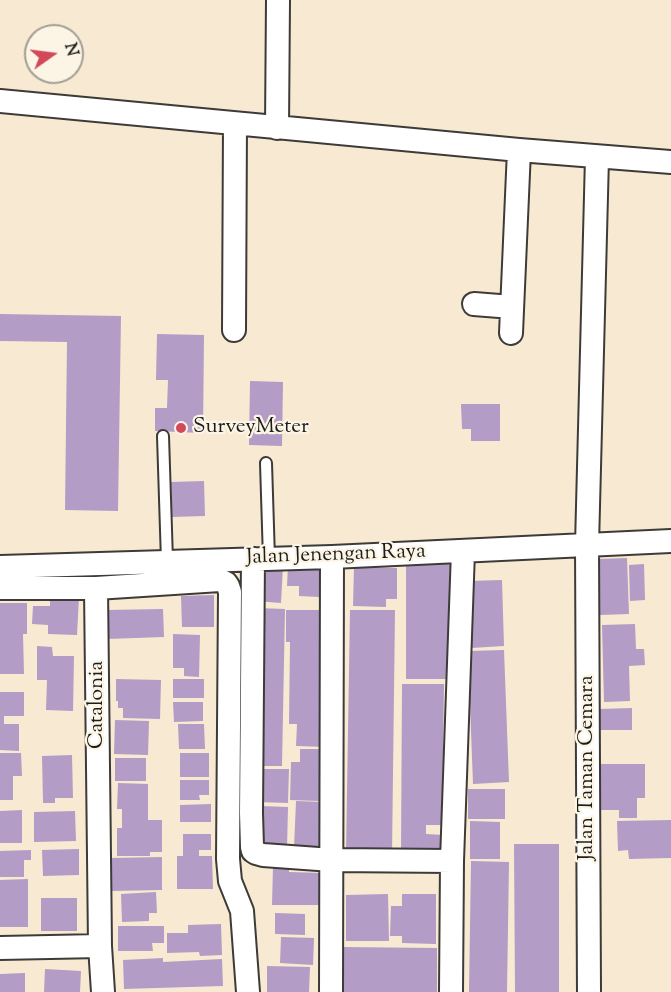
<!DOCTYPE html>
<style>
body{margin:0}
#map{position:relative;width:671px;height:992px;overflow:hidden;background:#f8e9d2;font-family:"Sorts Mill Goudy",serif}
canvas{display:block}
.north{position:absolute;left:24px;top:24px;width:60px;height:60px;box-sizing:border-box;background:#fcf5e5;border:2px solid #a29e95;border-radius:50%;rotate:76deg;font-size:16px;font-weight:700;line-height:24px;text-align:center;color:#1c1c1c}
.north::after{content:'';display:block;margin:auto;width:21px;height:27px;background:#d1495b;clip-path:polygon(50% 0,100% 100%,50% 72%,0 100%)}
</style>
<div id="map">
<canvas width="671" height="992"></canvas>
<div class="north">N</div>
</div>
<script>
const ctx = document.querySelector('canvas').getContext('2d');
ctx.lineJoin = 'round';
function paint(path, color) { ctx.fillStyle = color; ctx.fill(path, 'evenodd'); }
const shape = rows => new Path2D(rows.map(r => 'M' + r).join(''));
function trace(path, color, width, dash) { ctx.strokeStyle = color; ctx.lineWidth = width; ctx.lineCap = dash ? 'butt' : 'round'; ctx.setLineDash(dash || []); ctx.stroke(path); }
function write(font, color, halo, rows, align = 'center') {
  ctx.font = font + ' "Sorts Mill Goudy",serif'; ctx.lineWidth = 4.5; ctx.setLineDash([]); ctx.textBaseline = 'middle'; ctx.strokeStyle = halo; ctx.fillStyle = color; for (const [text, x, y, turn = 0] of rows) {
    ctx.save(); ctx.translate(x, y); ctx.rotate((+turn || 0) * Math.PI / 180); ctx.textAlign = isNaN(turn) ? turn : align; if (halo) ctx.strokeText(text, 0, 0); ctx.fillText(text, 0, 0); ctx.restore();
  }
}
const building = shape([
 [0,314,121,316,118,511,65,510,67,342,0,341],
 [157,334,204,335,203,433,155,431,155,408,167,408,168,380,156,380],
 [250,381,283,382,282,446,249,445],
 [461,404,500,404,500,441,471,441,471,429,462,429],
 [204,481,205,516,172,517,171,482],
 [627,558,629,614,600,615,598,559],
 [406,563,450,563,450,679,406,679],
 [257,564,283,566,281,603,255,601],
 [644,564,645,600,630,601,629,565],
 [288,565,320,566,319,597,299,596,299,586,287,586],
 [354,567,397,568,397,599,386,599,386,607,353,606],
 [502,580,504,646,471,648,468,581],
 [214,595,214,627,182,627,181,596],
 [50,596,79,597,77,635,48,634,48,625,32,624,33,606,50,606],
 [0,603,27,603,27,634,23,634,24,674,0,674],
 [258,608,285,609,282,766,252,766],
 [163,609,164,637,107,639,106,610],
 [286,610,321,610,326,747,296,746,297,724,289,724,290,642,286,642],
 [350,610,395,610,392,854,346,853],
 [635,624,636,649,644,649,645,665,629,666,630,701,604,702,602,625],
 [173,634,200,635,199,677,184,676,184,668,173,668],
 [37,646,52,647,53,656,74,656,73,711,46,710,47,680,37,680],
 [504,650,509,782,473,784,468,651],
 [116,679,161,680,160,719,123,718,123,708,118,708,118,701,116,701],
 [173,679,204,679,204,698,173,698],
 [402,684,444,684,442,825,426,825,426,834,444,835,444,854,401,854],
 [0,692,24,692,24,716,4,716,4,724,19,724,19,751,0,750],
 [173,702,203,702,203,721,174,722],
 [632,708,632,730,599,730,599,709],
 [115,720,149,721,148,755,114,754],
 [178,724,204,724,205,749,179,749],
 [300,749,320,749,319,801,290,800,291,762,300,762],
 [0,753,21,753,22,776,13,776,13,800,0,800],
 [180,753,209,753,209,777,180,777],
 [72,755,73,798,55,798,55,803,43,803,42,756],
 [115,758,146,758,146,781,115,781],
 [593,764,645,764,645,798,637,798,637,818,619,818,619,810,593,810],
 [256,769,289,769,288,803,256,802],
 [180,780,209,780,209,795,199,795,200,800,180,800],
 [118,783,148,784,148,820,162,820,162,852,150,852,150,856,117,856,117,828,122,828,122,809,117,809],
 [468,789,505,789,505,819,468,819],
 [296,801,323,802,327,849,294,848],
 [211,804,211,822,180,822,180,805],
 [261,806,288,807,287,848,260,847],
 [22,810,22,843,0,843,0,811],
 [75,811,76,841,34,842,34,812],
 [671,820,671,858,629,859,628,850,618,851,617,821],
 [470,821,500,822,500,859,470,859],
 [183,834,211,834,211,850,199,850,199,856,212,856,213,889,177,889,177,856,183,856],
 [514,844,559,844,559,992,515,992],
 [79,849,79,875,43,876,42,850],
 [31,850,31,860,24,860,24,877,0,877,0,851],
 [162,857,162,890,111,891,111,858],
 [471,861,509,862,507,992,469,992],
 [273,866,289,866,289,872,323,873,323,905,272,905],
 [28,879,28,927,0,927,0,880],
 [156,892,157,913,149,913,149,921,122,922,121,894],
 [388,894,389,941,346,941,346,895],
 [402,894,436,894,436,944,402,943,402,936,390,936,391,906,402,906],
 [41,898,77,898,77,931,41,931],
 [275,913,305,914,305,935,275,934],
 [221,924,222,955,200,956,199,952,167,953,167,933,188,933,188,925],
 [118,926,164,926,164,943,152,943,153,951,118,951],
 [281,937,314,938,313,965,280,963],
 [342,947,437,948,437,992,342,992],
 [163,958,163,962,222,959,223,986,124,989,123,960],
 [267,966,310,967,309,992,267,992],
 [45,969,81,971,80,992,44,992],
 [25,973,25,992,0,992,0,974]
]);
const service = shape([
 [163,436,167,561],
 [266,463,269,559]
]);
const minor = shape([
 [0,101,519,150,671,162],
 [277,128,278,0],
 [474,304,512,307],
 [234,330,235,124],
 [511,333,519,150],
 [253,559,251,813,252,847,253,851,256,853,263,855,332,860,452,861],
 [0,567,332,557,671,541],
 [0,588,96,588,220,580,226,583,228,586,230,592,228,859,230,881,242,911,248,992],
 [96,588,100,946,103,992],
 [0,948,100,946],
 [331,992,332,557],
 [451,992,452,861,463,551],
 [589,992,587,545,597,157]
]);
const markers = [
 [181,428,6,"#d1495b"]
];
const poiNames = [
 ["SurveyMeter",193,428]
];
const streetNames = [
 ["Jalan Jenengan Raya",336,556,-2],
 ["Catalonia",98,705,-90],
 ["Jalan Taman Cemara",588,768,-90]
];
paint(building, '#b39cc5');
trace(service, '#3d3b37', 14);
trace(minor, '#3d3b37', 26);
trace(service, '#fff', 10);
trace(minor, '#fff', 22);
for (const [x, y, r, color] of markers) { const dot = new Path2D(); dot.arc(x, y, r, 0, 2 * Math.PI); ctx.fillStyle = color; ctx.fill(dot); trace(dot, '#fcf5e5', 2); }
write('21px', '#1c1c1c', '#fcf5e5', poiNames, 'left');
write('21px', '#1c1c1c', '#fcf5e5', streetNames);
</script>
